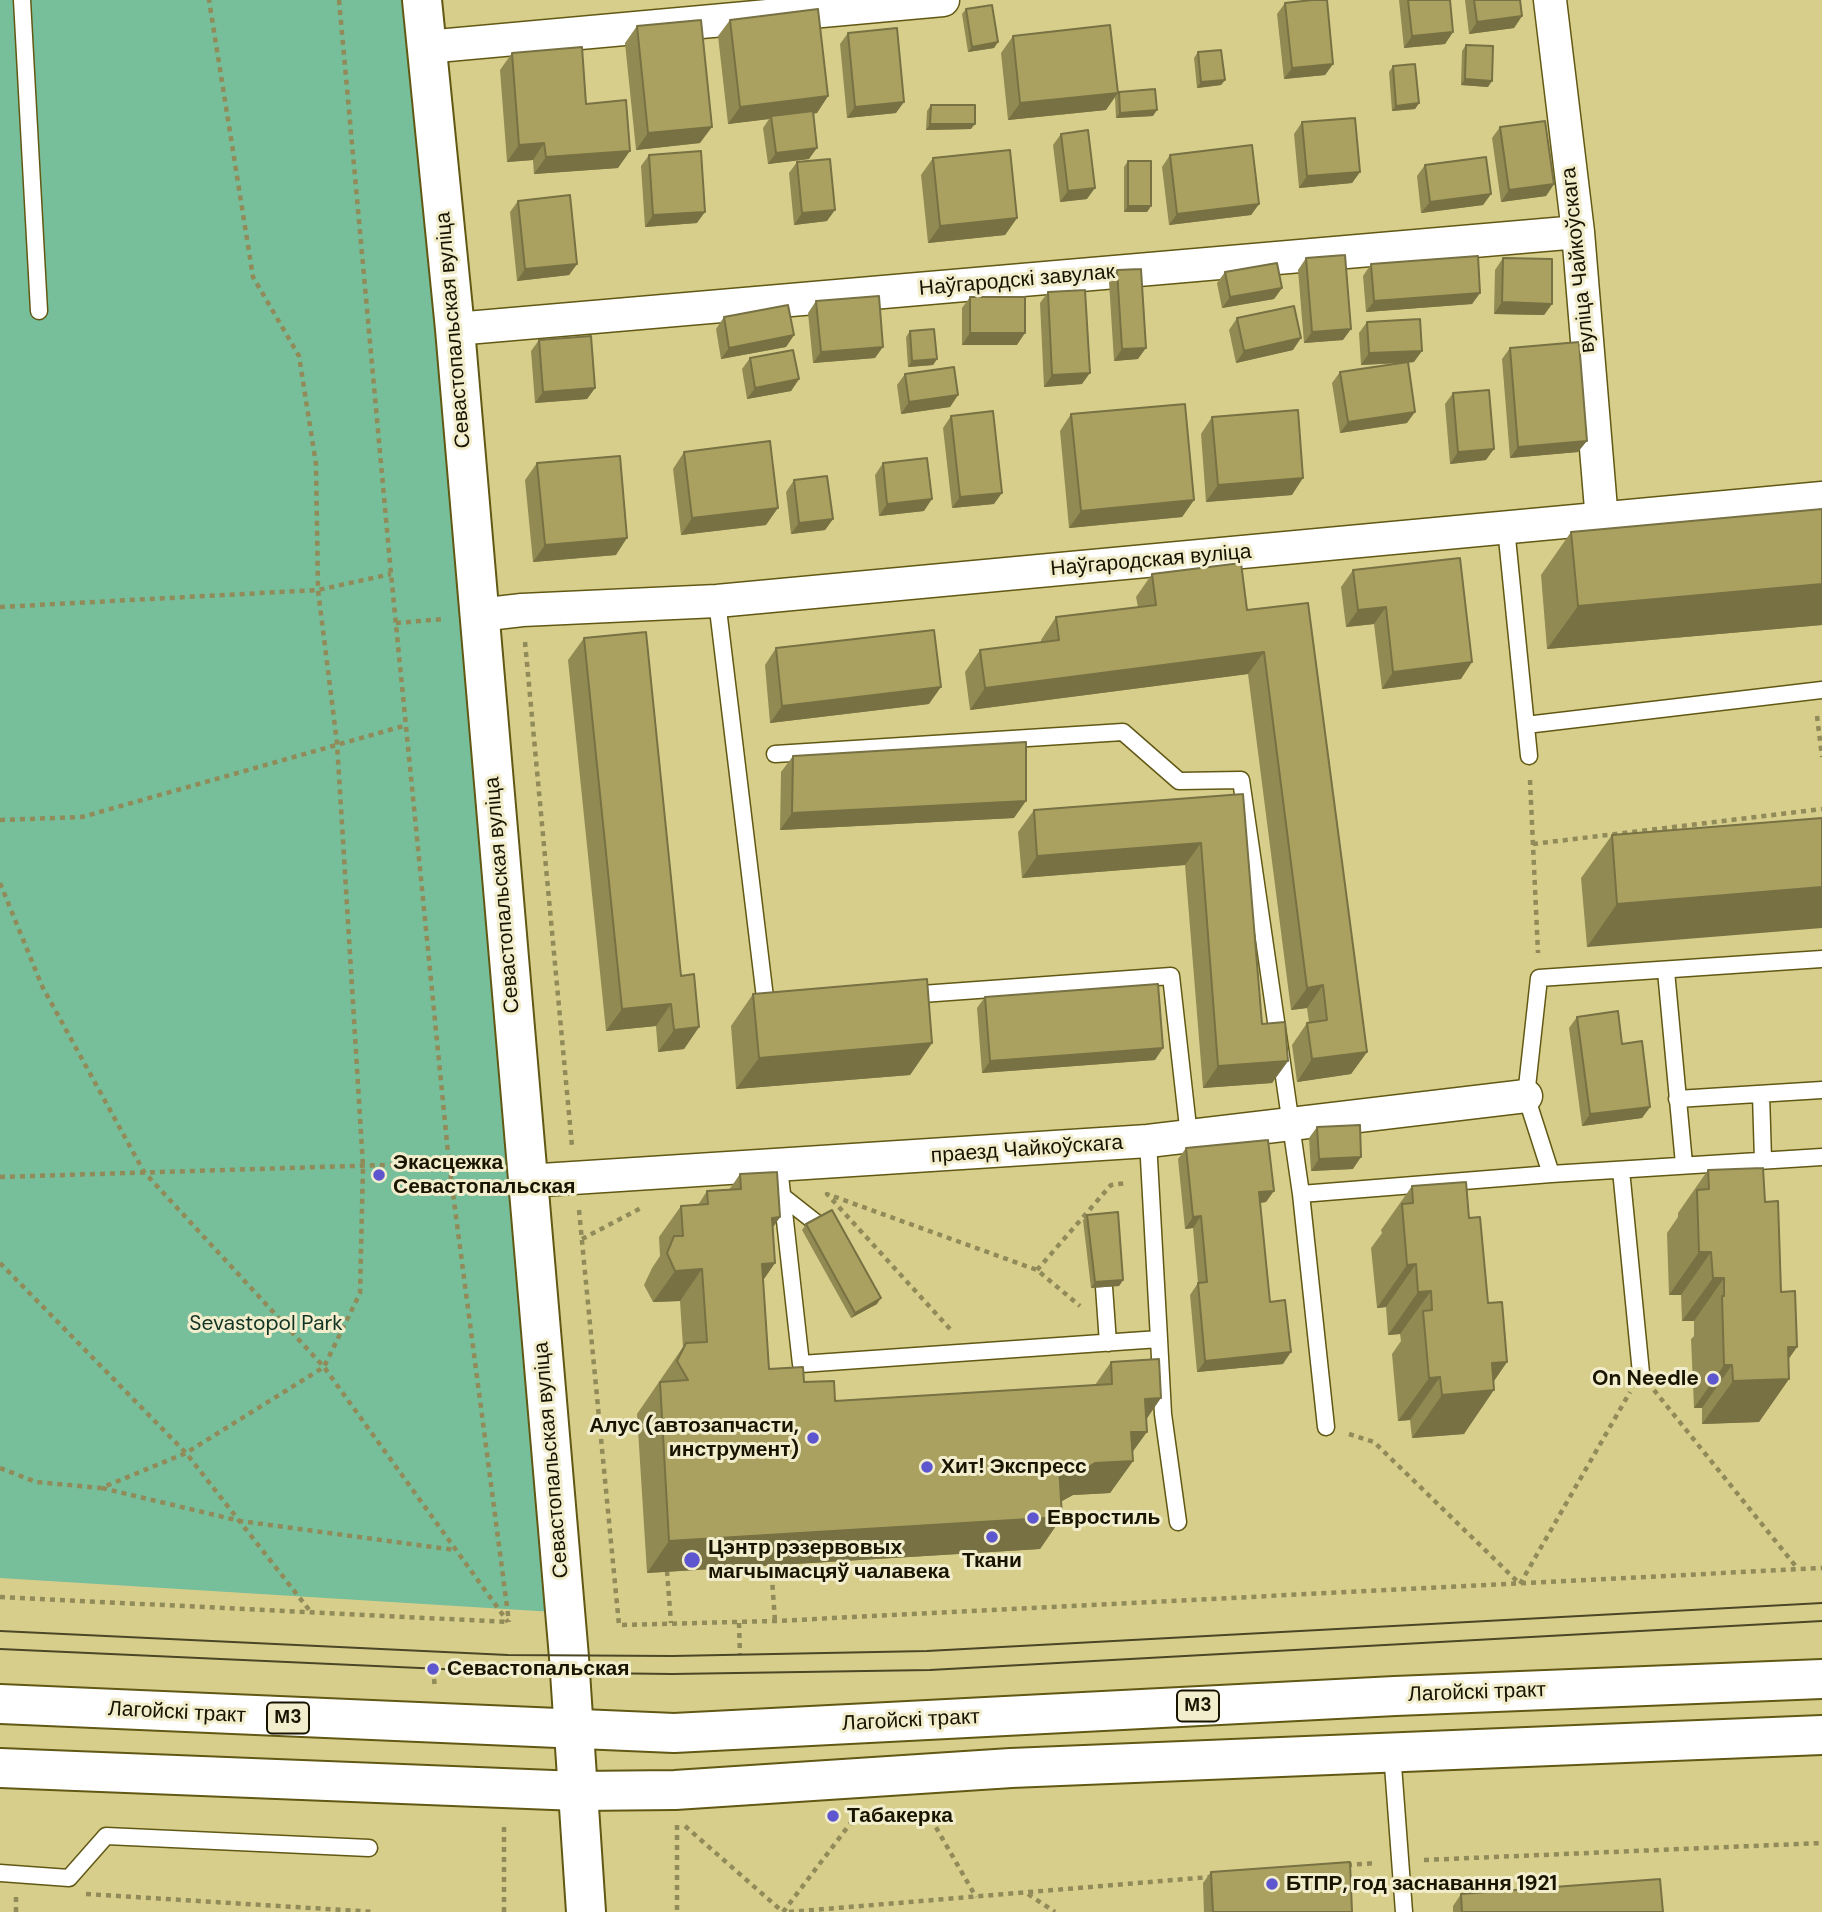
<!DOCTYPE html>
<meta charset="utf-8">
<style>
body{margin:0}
canvas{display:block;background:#d7ce8c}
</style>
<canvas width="1822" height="1912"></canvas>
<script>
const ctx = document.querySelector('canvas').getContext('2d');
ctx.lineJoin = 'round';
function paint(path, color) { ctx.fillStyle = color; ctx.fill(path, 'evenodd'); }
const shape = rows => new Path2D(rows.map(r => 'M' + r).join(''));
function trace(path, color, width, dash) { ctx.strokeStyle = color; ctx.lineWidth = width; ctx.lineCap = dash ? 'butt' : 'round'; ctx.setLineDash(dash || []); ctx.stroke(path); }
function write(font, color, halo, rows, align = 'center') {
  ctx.font = font + ' "DM Sans",sans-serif'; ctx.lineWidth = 6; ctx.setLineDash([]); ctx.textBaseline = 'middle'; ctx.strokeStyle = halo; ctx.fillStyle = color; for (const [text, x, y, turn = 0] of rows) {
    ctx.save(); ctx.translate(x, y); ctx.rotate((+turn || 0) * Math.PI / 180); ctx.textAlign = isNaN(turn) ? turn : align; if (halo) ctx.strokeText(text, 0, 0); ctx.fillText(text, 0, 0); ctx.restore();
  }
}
const green = shape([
 [0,0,418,0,554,1612,0,1578]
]);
const path = shape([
 [339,0,391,574,449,1163,509,1622],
 [0,607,318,590,391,574],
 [396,623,444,619],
 [525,642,572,1146],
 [1817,716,1822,757],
 [1530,780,1538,953],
 [0,820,82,817,407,725],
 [1533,844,1822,809],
 [0,883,42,986,144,1172,324,1367,508,1622],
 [0,1177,449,1163],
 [579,1210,619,1625,775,1621,1822,1568],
 [582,1239,643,1207],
 [0,1263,186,1453,310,1611],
 [1037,1270,1111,1185,1127,1183],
 [950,1329,827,1194,1037,1270,1080,1306],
 [1654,1390,1798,1569],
 [1349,1434,1374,1442,1520,1584,1630,1392],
 [0,1468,36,1482,101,1488,186,1453,324,1367,360,1293,363,1166,337,743,318,590,316,464,299,356,253,277,209,0],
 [102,1488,240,1521,455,1550],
 [771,1565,775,1621],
 [667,1571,671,1623],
 [0,1597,508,1622],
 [739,1623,740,1655],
 [433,1669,435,1688],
 [926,1810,976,1897],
 [677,1825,677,1912],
 [685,1826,783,1912],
 [1424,1860,1822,1843],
 [1347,1865,1377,1863],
 [86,1894,375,1912],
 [1028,1894,1055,1912],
 [16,1912,16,1897],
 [504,1912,504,1825],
 [783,1912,856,1816],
 [789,1912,1210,1877]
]);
const lane = shape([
 [22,0,39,311],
 [1506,528,1529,756],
 [717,601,766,1006,771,1006],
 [1526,725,1822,690],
 [775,754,1123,732,1179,781,1241,780,1301,1194,1326,1427],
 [1822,959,1539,978,1526,1096,1551,1174,1822,1157],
 [1666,971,1684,1164],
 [908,995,1171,976,1189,1136],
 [1761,1094,1763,1160],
 [1677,1099,1822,1090],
 [779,1167,801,1364,1159,1339,1148,1141],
 [1621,1170,1641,1373],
 [1301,1194,1551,1174],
 [782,1196,815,1222],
 [1104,1287,1108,1343],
 [1159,1339,1163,1414,1178,1522],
 [1392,1752,1404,1912],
 [0,1873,69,1878,106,1836,369,1848]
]);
const street = shape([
 [1550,0,1578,232,1602,521],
 [426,47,943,0],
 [455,329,1578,232],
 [479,615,522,610,717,601,1822,498],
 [526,1181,1148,1141,1526,1096]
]);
const secondary = shape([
 [422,0,455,329,569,1657,586,1912]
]);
const primary = shape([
 [0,1704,674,1733,1395,1696,1822,1679],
 [0,1768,578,1791,675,1790,1011,1768,1822,1735]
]);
const tram = shape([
 [0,1631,508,1655,672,1656,927,1651,1822,1603],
 [0,1649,508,1672,672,1674,930,1670,1822,1621]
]);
const wall = shape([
 [1399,0,1450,0,1453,32,1445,44,1404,48],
 [1465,0,1520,0,1522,16,1514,28,1469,34],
 [1285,3,1333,64,1325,75,1284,79,1277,14],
 [966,9,998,42,994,48,968,52,962,14],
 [730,20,828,96,817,113,813,114,809,159,768,164,763,128,769,119,728,124,718,36],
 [637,26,700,143,636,150,625,43],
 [848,33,896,113,847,118,840,44],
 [1013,36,1106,110,1008,120,1001,53],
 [1466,45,1488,87,1461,85,1462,51],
 [1198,52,1225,80,1221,85,1197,88,1194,58],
 [512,53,586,104,618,168,534,174,533,160,507,162,500,70],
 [1393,66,1419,103,1415,109,1392,111,1389,72],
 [1119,92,1153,116,1116,118,1115,97],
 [931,105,971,129,926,130,927,111],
 [1302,122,1360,172,1352,183,1299,188,1294,134],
 [1500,127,1554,184,1546,196,1501,202,1492,138],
 [1061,134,1087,199,1060,202,1053,145],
 [649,155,697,223,645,227,641,166],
 [1170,155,1259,204,1251,215,1169,225,1162,167],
 [933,158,1017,218,1005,235,928,243,921,175],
 [1128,161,1151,206,1147,212,1124,212,1124,167],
 [797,162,827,221,794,225,789,173],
 [1425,165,1491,194,1483,205,1421,213,1417,176],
 [518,201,577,264,569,275,517,281,510,212],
 [1306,258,1343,340,1304,343,1298,270],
 [1503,258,1552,304,1544,315,1494,314,1495,270],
 [1371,264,1480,293,1472,304,1366,312,1363,276],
 [1117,270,1138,359,1114,361,1109,282],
 [1225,272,1282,288,1274,299,1222,308,1217,283],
 [1048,292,1082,384,1044,387,1040,303],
 [970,297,1017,345,962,345,962,308],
 [816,301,875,358,813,363,808,313],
 [724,317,794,335,786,347,721,359,716,329],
 [1237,318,1293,350,1236,363,1229,330],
 [1367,322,1414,362,1408,363,1407,423,1340,433,1332,383,1340,372,1399,363,1361,365,1359,333],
 [910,331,937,359,933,365,908,367,906,337],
 [539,340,595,388,587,399,535,403,531,351],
 [1510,348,1578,452,1510,458,1502,359],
 [750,358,799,379,791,391,747,399,742,369],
 [905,374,958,395,950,407,901,414,897,385],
 [1453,393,1486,460,1450,464,1445,404],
 [1071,414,1194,500,1182,517,1069,528,1060,431],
 [951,416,994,504,952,508,943,428],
 [1212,417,1292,495,1206,502,1201,434],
 [684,452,766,525,681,535,673,469],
 [537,463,616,555,533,562,525,480],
 [883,463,924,511,879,516,875,475],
 [794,480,833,519,825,530,791,534,786,492],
 [1822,509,1822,625,1547,649,1541,575,1571,532],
 [1353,570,1461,679,1382,689,1374,624,1346,627,1341,587],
 [1152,574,1247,610,1308,603,1367,1052,1351,1074,1297,1082,1292,1045,1307,1023,1309,1022,1307,1008,1291,1010,1248,674,970,710,965,672,980,650,1041,642,1041,640,1056,617,1138,607,1136,597],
 [584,638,681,976,699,1027,684,1049,658,1052,656,1026,606,1031,568,660],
 [776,648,929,704,770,723,765,665],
 [793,756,1014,818,780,830,781,772],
 [1243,794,1262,1024,1288,1061,1272,1083,1203,1088,1185,865,1022,878,1018,832,1034,810],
 [1822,818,1587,947,1581,878,1612,835],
 [753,994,932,1043,910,1075,736,1089,731,1026],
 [985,997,1155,1060,982,1073,977,1008],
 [1577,1017,1622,1044,1650,1107,1642,1118,1582,1126,1569,1028],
 [1317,1127,1353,1169,1311,1171,1309,1138],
 [1186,1148,1266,1202,1260,1203,1270,1302,1283,1364,1197,1372,1190,1295,1198,1283,1193,1228,1185,1229,1178,1159],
 [1708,1170,1765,1202,1781,1292,1797,1347,1788,1359,1789,1379,1759,1422,1702,1424,1702,1408,1694,1408,1691,1339,1694,1336,1694,1321,1682,1321,1681,1295,1669,1295,1667,1233,1678,1217,1678,1213],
 [740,1174,780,1217,773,1227,775,1263,763,1280,769,1369,804,1382,835,1401,1095,1385,1111,1362,1146,1419,1132,1452,1133,1461,1110,1493,1073,1495,1061,1501,1062,1517,1040,1549,647,1573,637,1414,683,1347,680,1301,653,1302,644,1285,652,1268,660,1256,659,1237,681,1206,698,1205,707,1191,729,1190],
 [1412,1186,1469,1218,1488,1303,1507,1362,1494,1381,1464,1434,1412,1438,1410,1420,1398,1421,1392,1354,1401,1341,1400,1334,1388,1335,1386,1307,1377,1308,1371,1248,1382,1233,1381,1230],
 [1087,1215,1123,1280,1119,1286,1091,1288,1083,1220],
 [806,1224,877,1304,851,1318,802,1230],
 [1211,1872,1352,1912,1204,1912,1203,1883],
 [1461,1894,1663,1912,1453,1912,1453,1906]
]);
const shadedWall = shape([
 [1522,16,1514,28,1469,34,1477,22],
 [1453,32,1445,44,1404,48,1412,36],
 [998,42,994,48,968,52,972,47],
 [1333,64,1325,75,1284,79,1292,68],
 [1465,79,1492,81,1488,87,1461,85],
 [1225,80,1221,85,1197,88,1201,82],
 [1118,93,1106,110,1008,120,1020,103],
 [828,96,817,113,771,119,771,116,769,119,728,124,740,107],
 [904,102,896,113,847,118,855,107],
 [1419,103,1415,109,1392,111,1396,106],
 [1157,110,1153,116,1116,118,1120,113],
 [930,124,975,124,971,129,926,130],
 [712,127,700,143,636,150,648,133],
 [544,143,533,160,507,162,519,145],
 [817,148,809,159,768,164,776,153],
 [630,151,618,168,534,174,546,157],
 [1360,172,1352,183,1299,188,1307,176],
 [1554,184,1546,196,1501,202,1509,190],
 [1095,188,1087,199,1060,202,1068,191],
 [1491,194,1483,205,1421,213,1430,202],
 [1259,204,1251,215,1169,225,1177,214],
 [1128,206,1151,206,1147,212,1124,212],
 [835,210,827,221,794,225,802,213],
 [705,212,697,223,645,227,653,215],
 [1017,218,1005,235,928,243,940,226],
 [577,264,569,275,517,281,525,269],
 [1282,288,1274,299,1222,308,1230,297],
 [1480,293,1472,304,1366,312,1374,301],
 [1502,302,1552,304,1544,315,1494,314],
 [1351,329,1343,340,1304,343,1312,332],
 [970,333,1025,333,1017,345,962,345],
 [794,335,786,347,721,359,729,348],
 [1301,338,1293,350,1236,363,1244,351],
 [883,347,875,358,813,363,821,352],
 [1146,348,1138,359,1114,361,1122,349],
 [1422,351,1414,362,1361,365,1369,353],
 [937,359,933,365,908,367,912,361],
 [1090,373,1082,384,1044,387,1052,375],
 [799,379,791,391,747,399,755,388],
 [595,388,587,399,535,403,543,392],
 [958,395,950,407,901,414,909,402],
 [1415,412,1407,423,1340,433,1348,422],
 [1587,441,1578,452,1510,458,1518,447],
 [1494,449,1486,460,1450,464,1458,452],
 [1303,478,1292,495,1206,502,1218,485],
 [1002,493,994,504,952,508,960,497],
 [932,499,924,511,879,516,887,504],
 [1194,500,1182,517,1069,528,1081,511],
 [778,508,766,525,681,535,692,518],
 [833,519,825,530,791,534,799,523],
 [627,538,616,555,533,562,545,545],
 [1822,584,1822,625,1547,649,1578,606],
 [1386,607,1374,624,1346,627,1358,610],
 [1264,652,1248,674,970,710,985,688],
 [1472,662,1461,679,1382,689,1393,672],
 [941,687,929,704,770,723,782,706],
 [1026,801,1014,818,780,830,792,813],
 [1201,843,1185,865,1022,878,1037,856],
 [1822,887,1822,928,1587,947,1617,904],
 [1323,985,1307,1008,1291,1010,1307,988],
 [671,1004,656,1026,606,1031,622,1009],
 [699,1027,684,1049,658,1052,674,1030],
 [932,1043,910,1075,736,1089,759,1058],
 [1163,1048,1155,1060,982,1073,990,1061],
 [1367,1052,1351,1074,1297,1082,1312,1059],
 [1288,1061,1272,1083,1203,1088,1218,1066],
 [1650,1107,1642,1118,1582,1126,1590,1114],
 [1361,1157,1353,1169,1311,1171,1319,1159],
 [1274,1191,1266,1202,1251,1204,1259,1192],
 [1201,1216,1193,1228,1185,1229,1193,1217],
 [780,1217,758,1249,772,1218],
 [1699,1252,1711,1252,1681,1295,1669,1295],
 [775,1263,753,1295,762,1264],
 [1416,1264,1386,1307,1377,1308,1407,1265],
 [702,1269,680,1301,653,1302,675,1271],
 [1713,1278,1724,1278,1694,1321,1682,1321],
 [1123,1280,1119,1286,1091,1288,1095,1282],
 [1431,1291,1400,1334,1388,1335,1418,1292],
 [881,1298,877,1304,851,1318,855,1313],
 [1788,1347,1797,1347,1774,1380,1789,1379,1759,1422,1702,1424,1733,1381],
 [1291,1352,1283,1364,1197,1372,1205,1361],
 [1507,1362,1487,1391,1494,1390,1464,1434,1412,1438,1442,1395,1492,1363],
 [1724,1365,1732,1365,1702,1408,1694,1408],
 [1440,1377,1410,1420,1398,1421,1429,1378],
 [1161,1398,1139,1430,1145,1399],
 [1131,1432,1147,1432,1126,1461,1133,1461,1110,1493,1073,1495,1055,1505,1059,1465],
 [1062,1517,1040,1549,647,1573,669,1541]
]);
const building = shape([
 [1312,0,1327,0,1333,64,1292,68,1285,3,1312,0],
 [1408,0,1450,0,1453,32,1412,36,1408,0],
 [1474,0,1520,0,1522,16,1477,22,1474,0],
 [992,5,998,42,972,47,966,9,992,5],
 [818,9,828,96,740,107,730,20,818,9],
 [701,20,712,127,648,133,637,26,701,20],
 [1110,25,1118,93,1020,103,1013,36,1110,25],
 [897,28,904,102,855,107,848,33,897,28],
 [1466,45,1493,46,1492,81,1465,79,1466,45],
 [582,47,586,104,626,100,630,151,546,157,544,143,519,145,512,53,582,47],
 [1221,50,1225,80,1201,82,1198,52,1221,50],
 [1415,64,1419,103,1396,106,1393,66,1415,64],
 [1155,89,1157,110,1120,113,1119,92,1155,89],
 [931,105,975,105,975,124,930,124,931,105],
 [813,111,817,148,776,153,771,116,813,111],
 [1355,118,1360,172,1307,176,1302,122,1355,118],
 [1545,121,1554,184,1509,190,1500,127,1545,121],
 [1088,130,1095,188,1068,191,1061,134,1088,130],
 [1252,145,1259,204,1177,214,1170,155,1252,145],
 [1010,150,1017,218,940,226,933,158,1010,150],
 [701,151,705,212,653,215,649,155,701,151],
 [1486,157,1491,194,1430,202,1425,165,1486,157],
 [830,159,835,210,802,213,797,162,830,159],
 [1128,161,1151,161,1151,206,1128,206,1128,161],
 [570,195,577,264,525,269,518,201,570,195],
 [1345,255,1351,329,1312,332,1306,258,1345,255],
 [1478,256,1480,293,1374,301,1371,264,1478,256],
 [1503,258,1552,259,1552,304,1502,302,1503,258],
 [1277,263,1282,288,1230,297,1225,272,1277,263],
 [1141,269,1146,348,1122,349,1117,270,1141,269],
 [1085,290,1090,373,1052,375,1048,292,1085,290],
 [879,296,883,347,821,352,816,301,879,296],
 [970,297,1025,297,1025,333,970,333,970,297],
 [788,305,794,335,729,348,724,317,788,305],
 [1294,306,1301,338,1244,351,1237,318,1294,306],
 [1420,319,1422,351,1369,353,1367,322,1420,319],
 [934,329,937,359,912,361,910,331,934,329],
 [591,336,595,388,543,392,539,340,591,336],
 [1579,342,1587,441,1518,447,1510,348,1579,342],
 [793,350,799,379,755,388,750,358,793,350],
 [1408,362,1415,412,1348,422,1340,372,1408,362],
 [954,367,958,395,909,402,905,374,954,367],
 [1489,390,1494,449,1458,452,1453,393,1489,390],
 [1185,404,1194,500,1081,511,1071,414,1185,404],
 [1298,410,1303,478,1218,485,1212,417,1298,410],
 [993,411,1002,493,960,497,951,416,993,411],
 [770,441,778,508,692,518,684,452,770,441],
 [620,456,627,538,545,545,537,463,620,456],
 [927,458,932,499,887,504,883,463,927,458],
 [827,476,833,519,799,523,794,480,827,476],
 [1822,509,1822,584,1578,606,1571,532,1822,509],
 [1460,558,1472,662,1393,672,1386,607,1358,610,1353,570,1460,558],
 [1241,563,1247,610,1308,603,1367,1052,1312,1059,1307,1023,1327,1020,1323,985,1307,988,1264,652,985,688,980,650,1059,640,1056,617,1156,605,1152,574,1241,563],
 [934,630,941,687,782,706,776,648,934,630],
 [646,632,681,976,694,974,699,1027,674,1030,671,1004,622,1009,584,638,646,632],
 [1026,742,1026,801,792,813,793,756,1026,742],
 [1243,794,1262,1024,1285,1022,1288,1061,1218,1066,1201,843,1037,856,1034,810,1243,794],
 [1822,818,1822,887,1617,904,1612,835,1822,818],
 [927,979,932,1043,759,1058,753,994,927,979],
 [1158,984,1163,1048,990,1061,985,997,1158,984],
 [1618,1011,1622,1044,1642,1041,1650,1107,1590,1114,1577,1017,1618,1011],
 [1360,1125,1361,1157,1319,1159,1317,1127,1360,1125],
 [1268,1140,1274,1191,1259,1192,1270,1302,1285,1300,1291,1352,1205,1361,1198,1283,1207,1282,1201,1216,1193,1217,1186,1148,1268,1140],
 [1763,1168,1765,1202,1778,1201,1781,1292,1795,1291,1797,1347,1788,1347,1789,1379,1733,1381,1732,1365,1724,1365,1722,1296,1724,1296,1724,1278,1713,1278,1711,1252,1699,1252,1697,1190,1709,1189,1708,1170,1763,1168],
 [777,1172,780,1217,772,1218,775,1263,762,1264,769,1369,803,1367,804,1382,834,1381,835,1401,1112,1384,1111,1362,1159,1359,1161,1398,1145,1399,1147,1432,1131,1432,1133,1461,1095,1463,1078,1473,1059,1465,1062,1517,669,1541,660,1382,688,1380,677,1361,686,1343,707,1342,702,1269,675,1271,667,1253,674,1236,683,1236,681,1206,708,1204,707,1191,741,1189,740,1174,777,1172],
 [1466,1182,1469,1218,1480,1217,1488,1303,1502,1302,1507,1362,1492,1363,1494,1390,1442,1395,1440,1377,1429,1378,1423,1311,1432,1310,1431,1291,1418,1292,1416,1264,1407,1265,1402,1204,1413,1203,1412,1186,1466,1182],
 [832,1210,881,1298,855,1313,806,1224,832,1210],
 [1118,1212,1123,1280,1095,1282,1087,1215,1118,1212],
 [1350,1862,1352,1912,1213,1912,1211,1872,1350,1862],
 [1660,1879,1663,1912,1462,1912,1461,1894,1660,1879]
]);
const markers = [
 [379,1175,7,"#5e56cf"],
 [1713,1379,7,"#5e56cf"],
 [813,1438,7,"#5e56cf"],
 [927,1467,7,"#5e56cf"],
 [1033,1518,7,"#5e56cf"],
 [992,1537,7,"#5e56cf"],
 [692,1560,9,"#5e56cf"],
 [433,1669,7,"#5e56cf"],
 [833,1816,7,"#5e56cf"],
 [1272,1884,7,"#5e56cf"]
];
const shields = [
 [1198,1706,42],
 [288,1718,42]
];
const shieldNames = [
 ["М3",1198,1706],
 ["М3",288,1718]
];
const streetNames = [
 ["вуліца Чайкоўскага",1579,260,-96],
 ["Наўгародскі завулак",1017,281,-5],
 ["Севастопальская вуліца",454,330,-95],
 ["Наўгародская вуліца",1151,561,-5],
 ["Севастопальская вуліца",503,895,-95],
 ["праезд Чайкоўскага",1027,1150,-4],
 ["Севастопальская вуліца",552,1460,-95],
 ["Лагойскі тракт",1477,1693,-2],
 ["Лагойскі тракт",177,1713,3],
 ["Лагойскі тракт",911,1721,-3]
];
const poiNames = [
 ["Экасцежка",393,1163],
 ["Севастопальская",393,1187],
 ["On Needle",1699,1379,"right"],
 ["Алус (автозапчасти,",799,1426,"right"],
 ["инструмент)",799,1450,"right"],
 ["Хит! Экспресс",941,1467],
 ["Евростиль",1047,1518],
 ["Цэнтр рэзервовых",708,1548],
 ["магчымасцяў чалавека",708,1572],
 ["Ткани",992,1561,"center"],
 ["Севастопальская",447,1669],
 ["Табакерка",847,1816],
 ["БТПР, год заснавання 1921",1286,1884]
];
const parkNames = [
 ["Sevastopol Park",266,1324]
];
paint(green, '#77be9a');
trace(lane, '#615814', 19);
trace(street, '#615814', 35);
trace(secondary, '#615814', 42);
trace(primary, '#615814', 42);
trace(path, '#918a59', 4.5, [5, 5]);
trace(lane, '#fff', 16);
trace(street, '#fff', 32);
trace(secondary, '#fff', 38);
trace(primary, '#fff', 38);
trace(tram, '#4b4626', 2);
paint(wall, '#928a53');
paint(shadedWall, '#777143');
paint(building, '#aaa160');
trace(building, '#777143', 2);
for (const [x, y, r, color] of markers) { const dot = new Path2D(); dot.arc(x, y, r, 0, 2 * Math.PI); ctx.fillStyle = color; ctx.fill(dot); trace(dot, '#f2eecd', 2.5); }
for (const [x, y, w] of shields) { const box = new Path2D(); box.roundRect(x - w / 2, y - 15.5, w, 31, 5); ctx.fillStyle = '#f2eecd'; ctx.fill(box); trace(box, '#181400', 2); }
write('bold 19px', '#181400', null, shieldNames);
write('21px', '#181400', '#f2eecd', streetNames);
write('bold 21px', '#181400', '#f2eecd', poiNames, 'left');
write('21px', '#113324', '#f2eecd', parkNames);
</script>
